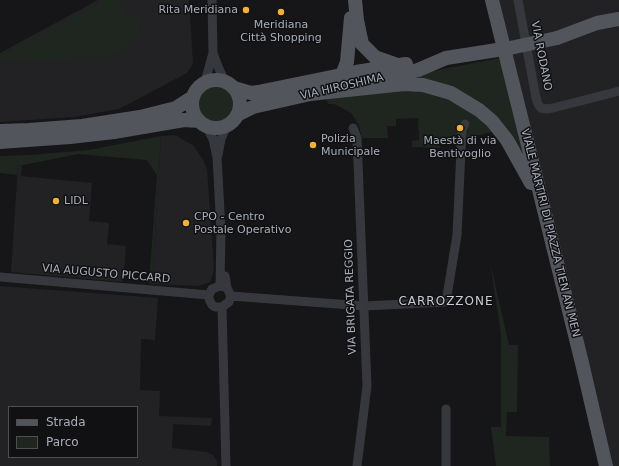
<!DOCTYPE html>
<meta charset="utf-8">
<style>
body{margin:0}
#map{position:relative;width:619px;height:466px;overflow:hidden;background:#161618;font-family:"DejaVu Sans",sans-serif}
canvas{display:block}
.legend{position:absolute;left:8px;top:406px;width:130px;height:52px;box-sizing:border-box;background:#111113;border:1px solid #4d4f55;margin:0;padding:5px 7px;list-style:none;font-size:12px;color:#a8adb8}
.legend li{display:flex;align-items:center;gap:8px;height:20px}
.legend b{width:20px;border:1px solid #4d4f55}
</style>
<div id="map">
<canvas width="619" height="466"></canvas>
<ul class="legend">
<li><b style="height:5px;background:#53555c"></b>Strada</li>
<li><b style="height:11px;background:#1e261f"></b>Parco</li>
</ul>
</div>
<script>
const ctx = document.querySelector('canvas').getContext('2d');
ctx.lineJoin = 'round';
function paint(path, color) { ctx.fillStyle = color; ctx.fill(path, 'evenodd'); }
const shape = rows => new Path2D(rows.map(r => 'M' + r).join(''));
function trace(path, color, width, dash) { ctx.strokeStyle = color; ctx.lineWidth = width; ctx.lineCap = dash ? 'butt' : 'round'; ctx.setLineDash(dash || []); ctx.stroke(path); }
function write(font, color, halo, rows, align = 'center') {
  ctx.font = font + ' "DejaVu Sans",sans-serif'; ctx.lineWidth = 3; ctx.setLineDash([]); ctx.textBaseline = 'middle'; ctx.strokeStyle = halo; ctx.fillStyle = color; for (const [text, x, y, turn = 0] of rows) {
    ctx.save(); ctx.translate(x, y); ctx.rotate((+turn || 0) * Math.PI / 180); ctx.textAlign = isNaN(turn) ? turn : align; if (halo) ctx.strokeText(text, 0, 0); ctx.fillText(text, 0, 0); ctx.restore();
  }
}
const built = shape([
 [98,0,189,0,193,64,187,73,119,109,74,117,0,122,0,53],
 [499,0,619,0,619,466,613,466],
 [175,135,194,146,203,160,207,169,214,270,210,282,199,286,152,284,161,136],
 [22,165,21,176,92,183,89,221,109,223,107,244,126,246,123,282,11,272,18,166],
 [0,286,158,298,155,340,141,339,140,390,160,391,159,416,212,418,211,426,173,424,172,448,207,452,213,455,217,461,217,466,0,466],
 [9,407,137,407,137,457,9,457]
]);
const green = shape([
 [106,0,117,0,126,17,138,17,139,38,108,57,0,62,0,56],
 [500,58,531,174,489,114,396,78],
 '198 103a18 18 0 1 1 36 0a18 18 0 1 1-36 0Z',
 [422,89,451,97,496,131,454,141,440,141,440,148,412,147,412,141,419,140,418,118,396,119,396,126,387,126,388,138,362,138,359,126,351,113,334,104,328,104,326,97],
 [161,136,152,284,149,283,157,175,147,160,78,154,18,166,17,175,0,173,0,156,29,155,89,150],
 [490,262,509,345,518,345,517,412,507,412,506,436,549,437,550,466,496,466,491,427,501,427,501,334]
]);
const street = shape([
 [518,0,536,98,538,104,541,108,547,109,553,108,619,91],
 [213,53,219,69,226,83],
 [205,82,213,53,212,0],
 [206,126,213,139,217,157,221,230,220,286],
 [353,128,357,138,367,386,357,466],
 [218,155,221,139,227,125],
 [225,276,227,288,231,296,229,302,222,307,215,307,212,305,209,299,209,295,212,289,220,286,227,288],
 [0,277,209,295],
 [231,296,364,306,446,302,457,235,462,129,465,124],
 [222,307,226,466],
 [446,409,446,466]
]);
const primary = shape([
 [355,0,357,20,362,44,375,57,395,64],
 [492,0,582,363,606,466],
 [557,38,597,23,619,19],
 [342,75,347,62,351,18],
 [380,78,418,70,446,58],
 '192 104a24 24 0 1 1 48 0a24 24 0 1 1-48 0Z',
 [234,88,251,93,258,92,356,72,406,64],
 [310,94,404,84,423,85,451,93,479,110,492,121,507,140,531,183],
 [237,115,253,107,319,92],
 [0,131,29,130,82,126,140,117,176,108,193,97],
 [0,142,70,137,114,132,184,120,199,121]
]);
const primaryBridge = shape([
 [446,58,510,48,557,38]
]);
const markers = [
 [246,10,4,"#f2b134"],
 [281,12,4,"#f2b134"],
 [460,128,4,"#f2b134"],
 [313,145,4,"#f2b134"],
 [56,201,4,"#f2b134"],
 [186,223,4,"#f2b134"]
];
const poiNames = [
 ["Rita Meridiana",238,10,"right"],
 ["Meridiana",281,25,"center"],
 ["Città Shopping",281,38,"center"],
 ["Polizia",321,139],
 ["Municipale",321,152],
 ["Maestà di via",460,141,"center"],
 ["Bentivoglio",460,154,"center"],
 ["LIDL",64,201],
 ["CPO - Centro",194,217],
 ["Postale Operativo",194,230]
];
const streetNames = [
 ["VIA RODANO",541,56,79],
 ["VIA HIROSHIMA",342,87,-13],
 ["VIALE MARTIRI DI PIAZZA TIEN AN MEN",550,233,76],
 ["VIA AUGUSTO PICCARD",106,274,5],
 ["VIA BRIGATA REGGIO",351,297,-92]
];
const neighbourhoodNames = [
 ["CARROZZONE",446,302]
];
paint(built, '#222225');
paint(green, '#1e261f');
trace(street, '#37383d', 9);
trace(primary, '#53555c', 14);
trace(primaryBridge, '#53555c', 14);
for (const [x, y, r, color] of markers) { const dot = new Path2D(); dot.arc(x, y, r, 0, 2 * Math.PI); ctx.fillStyle = color; ctx.fill(dot); trace(dot, '#111113', 1.5); }
write('11px', '#a8adb8', '#111113', poiNames, 'left');
write('11px', '#a8adb8', '#111113', streetNames);
ctx.letterSpacing = '1px';
write('12px', '#c9ccd4', '#111113', neighbourhoodNames);
ctx.letterSpacing = '0px';
</script>
